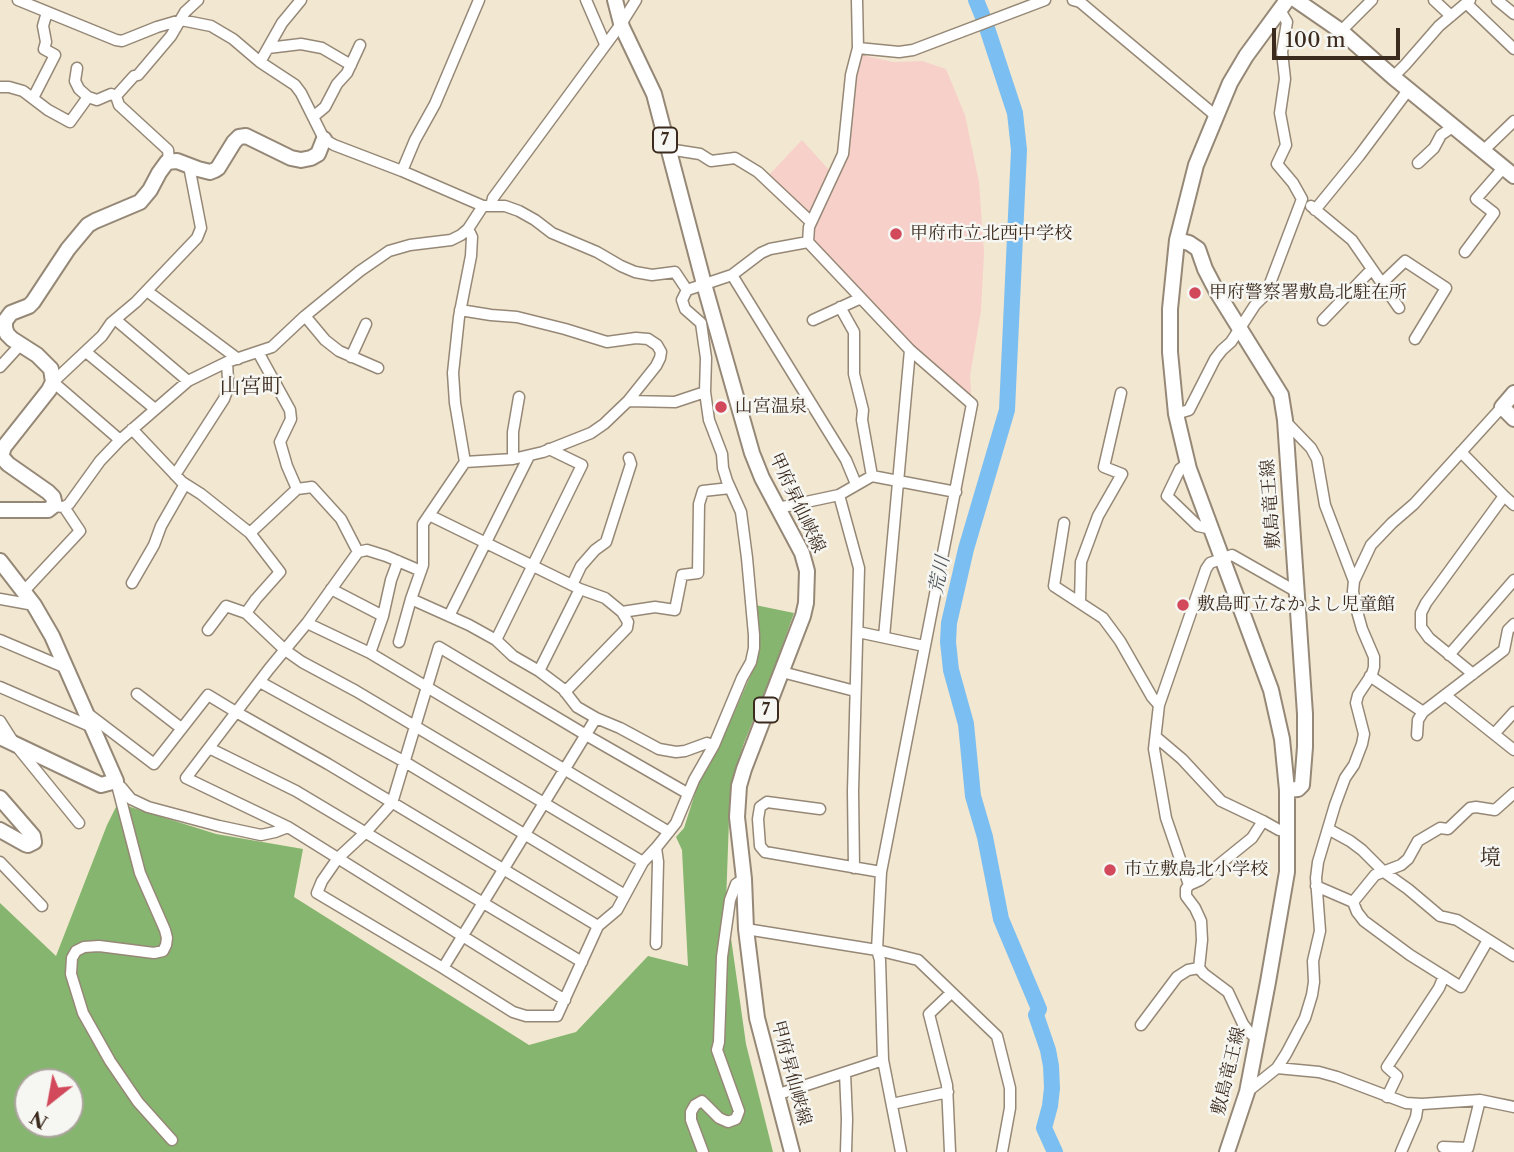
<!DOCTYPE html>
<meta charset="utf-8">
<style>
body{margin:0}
#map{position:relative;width:1514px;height:1152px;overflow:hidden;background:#f2e7d0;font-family:"Libre Caslon Text",serif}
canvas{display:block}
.north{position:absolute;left:14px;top:1068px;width:70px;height:70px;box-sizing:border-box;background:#f6f6f2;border:2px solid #aba49d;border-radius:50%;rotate:211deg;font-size:19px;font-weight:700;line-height:28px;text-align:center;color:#3b2a1e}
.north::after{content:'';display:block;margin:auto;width:24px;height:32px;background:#d1495b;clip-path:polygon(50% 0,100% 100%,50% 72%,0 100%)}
.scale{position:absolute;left:1272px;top:28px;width:128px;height:32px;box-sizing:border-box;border:4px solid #3b2a1e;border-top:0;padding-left:9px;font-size:21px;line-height:24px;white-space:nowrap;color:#3b2a1e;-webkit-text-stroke:5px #f6f6f2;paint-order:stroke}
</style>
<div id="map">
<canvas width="1514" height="1152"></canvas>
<div class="north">N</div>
<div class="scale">100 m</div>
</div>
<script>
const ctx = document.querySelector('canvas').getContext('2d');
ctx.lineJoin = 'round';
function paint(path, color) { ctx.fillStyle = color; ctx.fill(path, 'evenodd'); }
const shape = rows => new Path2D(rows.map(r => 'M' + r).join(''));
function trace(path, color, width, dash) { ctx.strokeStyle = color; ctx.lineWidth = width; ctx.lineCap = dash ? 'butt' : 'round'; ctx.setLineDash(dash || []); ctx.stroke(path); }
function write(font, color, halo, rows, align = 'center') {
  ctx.font = font + ' "Libre Caslon Text","Noto Serif JP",serif'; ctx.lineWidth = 5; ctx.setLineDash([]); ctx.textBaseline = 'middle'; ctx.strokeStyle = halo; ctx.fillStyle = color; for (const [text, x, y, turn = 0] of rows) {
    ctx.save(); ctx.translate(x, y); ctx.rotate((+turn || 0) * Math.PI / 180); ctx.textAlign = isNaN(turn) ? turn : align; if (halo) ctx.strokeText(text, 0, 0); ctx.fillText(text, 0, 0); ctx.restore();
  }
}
const built = shape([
 [858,54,893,62,922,61,946,69,965,115,979,182,984,253,981,311,970,376,972,404,910,350,808,242,813,227,846,162,847,130],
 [802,140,830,171,809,216,766,178]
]);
const forest = shape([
 [755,605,794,613,774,669,744,743,734,776,729,820,726,903,746,1044,773,1152,0,1152,0,903,56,956,107,825,118,803,216,834,303,849,294,897,529,1045,576,1032,648,956,688,966,682,850,676,837,684,828,698,784,719,747,756,663,759,649,759,633],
 [28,1082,70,1082,70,1124,28,1124]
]);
const river = shape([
 [976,0,985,22,1015,113,1019,150,1007,410,966,549,949,623,948,642,951,670,966,724,973,796,985,837,1001,919,1039,1009,1036,1015,1048,1050,1051,1066,1052,1088,1050,1106,1044,1128,1055,1152]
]);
const street = shape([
 [18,0,116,40,122,41,157,27,181,20,211,26,233,39,260,62,295,85,301,93,324,139,334,145,402,171,483,206,505,206,519,211,535,220,552,233,597,252,621,266,635,272,652,275,675,272,687,290],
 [586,0,605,44],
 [1073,0,1080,2,1099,18,1216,116],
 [1434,0,1451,16],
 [1497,0,1514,14],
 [1466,3,1514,49],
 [1341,31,1372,0],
 [268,48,301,44,322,48,351,65],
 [858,48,899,52,913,50,1045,0],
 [260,62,282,23,301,0],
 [77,68,75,81,79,89,88,97,97,100,111,94,116,96],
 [1393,77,1405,65,1439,26,1470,0],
 [0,87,9,87,23,91,48,110,70,122,88,97],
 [33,98,55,55,44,49,46,42,43,26,47,12],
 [313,117,325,107,337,84,347,73,360,45],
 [668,149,700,154,711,161,735,158,758,172,811,222],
 [1484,150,1514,121],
 [169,161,168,150,119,105,116,96,134,76,138,75,171,36,185,12,198,0],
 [1418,163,1434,148,1441,135,1454,126],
 [402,171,415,140,435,104,479,0],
 [491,206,493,198,621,24,636,0],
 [1311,206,1352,240,1399,308],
 [1315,210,1359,156,1409,89],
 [808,242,809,227,843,154,851,75,858,48,857,0],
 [1465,252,1494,213,1476,199,1504,167],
 [732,275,846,460,856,484],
 [1382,283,1405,261,1446,288,1415,339],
 [147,291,238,359],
 [840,307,854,332,854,374,863,410,862,420,872,476],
 [460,310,491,315,517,317,565,329,607,342,636,338,648,339,657,345,661,352,660,358,656,366,628,401],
 [305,316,325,340,339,351,378,368],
 [116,320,188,381],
 [813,320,861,298],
 [1323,320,1372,269],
 [86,352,155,409],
 [258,352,290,410,291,419,280,442,287,466,297,489],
 [351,357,366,324],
 [0,367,21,344],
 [705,392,675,402,628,401,604,424,591,433,543,452,513,459,465,462,423,524,423,565,411,599,469,625,496,640,513,656,539,671,563,689,577,707,596,718,620,728,659,749,676,752,685,751,707,743,714,745],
 [1176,414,1189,410,1215,359,1222,350,1231,342,1255,305,1266,294,1302,199,1293,183,1277,164,1286,145,1280,113,1285,79,1282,52,1287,22,1280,10],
 [1285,421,1311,448,1317,459,1325,505,1354,581],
 [132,429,182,482,201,494,250,533,280,572,256,599,246,613],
 [120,440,53,382,102,336,111,323,136,302,197,238,201,228,189,166],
 [1461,452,1504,496,1426,603,1421,613,1421,627,1429,638,1473,674],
 [513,459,513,432,519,397],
 [465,462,455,403,453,373,459,317,471,256,472,237,468,229],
 [1188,463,1180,469,1167,496,1198,526,1212,529],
 [175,475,224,399,227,391,228,380,227,362],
 [839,495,859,568,853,791,854,868],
 [1504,496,1514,505],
 [53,506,64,507,69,504,100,461,120,440,188,381,227,362,272,347,305,316,360,271,389,251,410,245,451,240,461,235,468,229,483,206],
 [778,508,839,495,872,476,956,492],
 [429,515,580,589,539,671],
 [1064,523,1054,586,1103,618,1120,641,1152,697,1159,705],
 [250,533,297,489,312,487,341,519,358,552],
 [421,571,386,556,367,550,358,552,307,623,269,669,186,778,288,827,565,1000],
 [132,583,154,545,161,526,185,484],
 [572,585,581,566,595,550,606,542,631,464,629,458],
 [331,589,383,616],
 [24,591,80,531,64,507],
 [0,599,34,605],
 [1080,603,1081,562,1098,516,1122,474,1104,467,1121,393],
 [622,612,655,607,675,610,682,575,698,573,699,504,703,491,730,488],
 [449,616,529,456],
 [307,623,370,653,669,832],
 [208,630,226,606,246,613,285,650,302,662,356,691,643,862],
 [858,632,924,646],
 [884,637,910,350],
 [0,640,66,668],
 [496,640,582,465,549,449],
 [399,642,411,599],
 [370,653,383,616,391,580,398,561],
 [1449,655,1514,580],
 [782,672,855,691],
 [1370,676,1423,712,1504,650,1508,630,1514,624],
 [260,682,405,762,625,895],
 [0,687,92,727],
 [565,692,627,628,628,622,622,612,605,598,580,589],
 [137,694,181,728],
 [1445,695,1514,750],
 [87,713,154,764,208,695,236,712,328,764,598,926],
 [0,721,14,743,79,823],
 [1494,734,1514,712],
 [1417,735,1418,720,1423,712],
 [1156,737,1182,759,1221,801,1263,821,1279,830,1287,832],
 [209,748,296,791,582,962],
 [116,781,140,873,165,930,167,938,166,945,163,951,154,953,99,946,84,947,76,951,72,958,71,974,83,1013,110,1061,138,1102,172,1140],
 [121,787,131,799,148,807,219,826,261,835,275,832,288,827],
 [687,793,586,735,439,647,392,803,366,832,338,858,322,881,317,893,443,968,513,1012,526,1016,557,1016,598,926,617,910,643,862,656,848,676,823,694,780,714,745,742,678,751,662,754,648,754,635,747,558,741,512,727,481,723,468,722,454,709,420,705,392,706,358,701,323,685,309,682,300,687,290,732,275,761,253,770,249,808,242,910,350,972,404,881,872,877,950,880,960,883,1060,901,1152],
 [820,809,767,802,760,807,758,819,760,846,765,852,881,872],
 [1328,829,1350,841,1362,850,1384,872,1408,889,1440,916,1457,920,1514,956],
 [0,862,42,906],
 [1189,885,1166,818,1154,749,1159,705,1206,569,1210,563,1232,555,1297,592],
 [1316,886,1353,902,1357,912,1364,921,1410,955,1461,987,1488,940],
 [1353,902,1375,875,1401,865,1408,859,1418,841,1440,828,1448,829,1470,808,1476,807,1495,810,1514,793],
 [746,929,877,950,918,960,997,1036,1010,1088,1010,1108,1002,1152],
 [656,944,658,862,656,848],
 [443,968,596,718],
 [1141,1025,1177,977,1188,970,1199,968],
 [1257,1039,1249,1032,1243,1024,1228,992,1204,974,1199,968,1202,940,1201,921,1195,908,1186,896,1186,889,1189,885,1200,880,1252,838,1263,821],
 [1277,1068,1319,1072,1337,1077,1406,1103,1422,1104,1480,1100,1514,1107],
 [845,1073,847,1119,846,1152],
 [1247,1092,1277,1068,1286,1054,1305,1018,1312,995,1314,982,1313,961,1320,931,1316,878,1318,862,1335,805,1345,778,1354,765,1362,744,1364,734,1356,703,1358,695,1372,674,1374,667,1374,657,1362,629,1355,604,1353,591,1354,581,1371,545,1392,523,1414,504,1502,407],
 [776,1095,883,1060],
 [1387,1097,1397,1076,1387,1067,1439,988,1444,976],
 [892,1104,948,1092],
 [1443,1147,1468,1148,1480,1100],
 [703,1152,691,1120,691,1112,695,1105,702,1101,719,1118,728,1122,736,1119,739,1111,717,1050,719,1042,722,957,730,900,736,884,744,879],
 [950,1152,947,1085,929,1014,951,993],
 [1401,1152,1416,1117,1418,1104]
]);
const secondary = shape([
 [1296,0,1341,31,1393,77,1514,176],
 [1177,240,1170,309,1170,352,1176,414,1189,469,1271,690,1282,739,1287,790],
 [1514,393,1502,407,1514,419],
 [0,510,48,510,53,506,54,501,53,497,48,492,8,464,1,456,4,447,49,390,53,382,51,369,37,355,12,339,7,334,5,328,5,321,11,313,29,306,33,302,68,249,88,225,95,221,140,202,150,190,159,173,167,162,177,161,198,169,210,172,215,170,218,168,234,142,239,137,246,136,291,158,301,160,311,158,318,154,324,139],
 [0,561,34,605,52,636,116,781,101,785,0,737],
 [0,798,33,836,34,842,28,845,25,844,0,830],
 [1227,1152,1247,1092,1268,982,1287,872,1287,790,1298,789,1302,785,1305,747,1305,714,1285,420,1281,395,1217,292,1205,269,1198,249,1189,243,1177,240,1196,165,1230,83,1246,56,1287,0]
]);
const primary = shape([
 [615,0,622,27,654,94,704,284,752,453,762,478,802,553,807,571,806,603,803,616,744,769,739,786,737,817,744,879,746,929,757,1018,792,1152]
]);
const markers = [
 [896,234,7,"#d1495b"],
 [1195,293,7,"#d1495b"],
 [721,407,7,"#d1495b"],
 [1183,605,7,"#d1495b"],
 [1110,870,7,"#d1495b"]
];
const shields = [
 [665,140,24],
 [766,710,24]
];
const shieldNames = [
 ["7",665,140],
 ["7",766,710]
];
const poiNames = [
 ["甲府市立北西中学校",910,234],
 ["甲府警察署敷島北駐在所",1209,293],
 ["山宮温泉",735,407],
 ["敷島町立なかよし児童館",1197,605],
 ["市立敷島北小学校",1124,870]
];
const streetNames = [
 ["甲府昇仙峡線",797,503,65],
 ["敷島竜王線",1271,504,-94],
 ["敷島竜王線",1229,1071,-76],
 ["甲府昇仙峡線",791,1073,75]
];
const waterNames = [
 ["荒川",940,575,-79]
];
const quarterNames = [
 ["山宮町",251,387],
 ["境",1490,858]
];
paint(built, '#f7d0ca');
paint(forest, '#85b56e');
trace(river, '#7bbef1', 16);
trace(street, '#968877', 13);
trace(secondary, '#968877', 18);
trace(primary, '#968877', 18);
trace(street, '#fff', 10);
trace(secondary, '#fff', 14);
trace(primary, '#fff', 14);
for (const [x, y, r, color] of markers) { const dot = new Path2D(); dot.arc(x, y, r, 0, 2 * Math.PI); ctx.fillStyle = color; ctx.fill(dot); trace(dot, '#f6f6f2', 2.5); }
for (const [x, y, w] of shields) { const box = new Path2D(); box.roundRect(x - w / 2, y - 12.5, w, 25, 5); ctx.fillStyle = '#f6f6f2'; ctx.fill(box); trace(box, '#3b2a1e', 2); }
write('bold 16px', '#3b2a1e', null, shieldNames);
write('18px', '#3b2a1e', '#f6f6f2', poiNames, 'left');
write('18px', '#3b2a1e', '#f6f6f2', streetNames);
write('italic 19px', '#4e565d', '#f6f6f2', waterNames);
write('21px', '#3b2a1e', '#f6f6f2', quarterNames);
</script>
